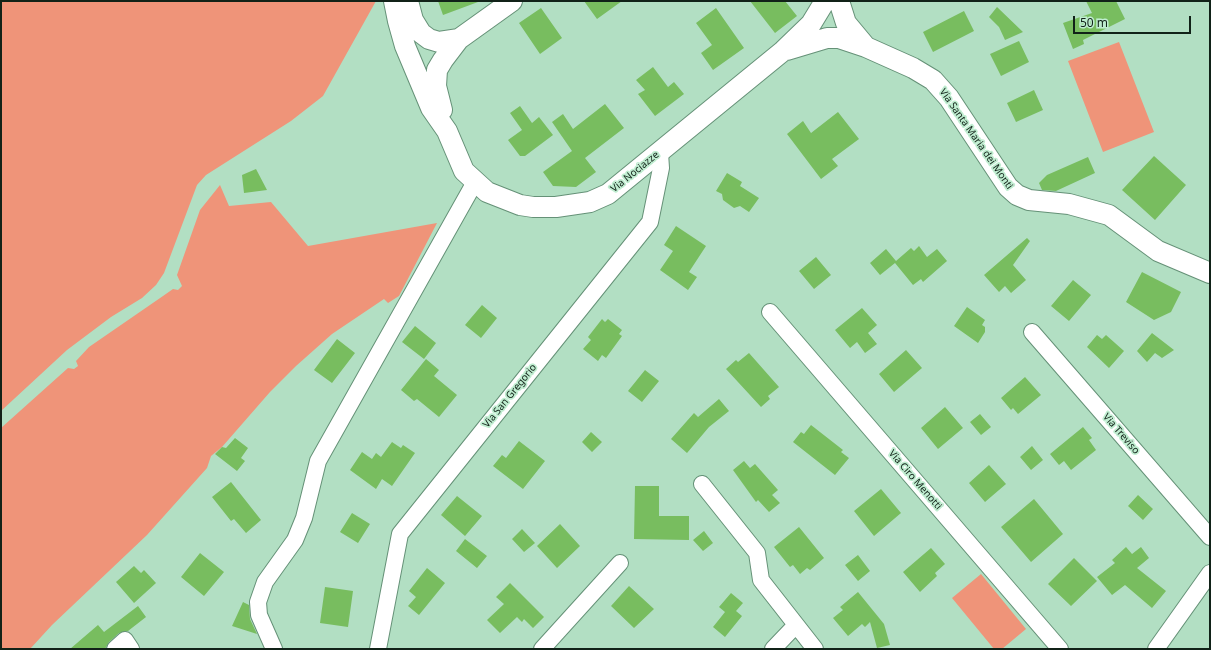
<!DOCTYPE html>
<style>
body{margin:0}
#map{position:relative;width:1211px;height:650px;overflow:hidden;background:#b2dfc3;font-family:"Noto Sans",sans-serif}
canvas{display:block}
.frame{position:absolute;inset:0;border:2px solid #112218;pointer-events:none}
.scale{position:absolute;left:1073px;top:16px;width:118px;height:18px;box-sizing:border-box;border:2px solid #112218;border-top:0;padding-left:5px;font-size:12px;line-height:14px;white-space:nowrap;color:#112218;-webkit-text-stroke:3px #bfedd0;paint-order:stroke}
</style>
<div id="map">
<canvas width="1211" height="650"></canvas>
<div class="frame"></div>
<div class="scale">50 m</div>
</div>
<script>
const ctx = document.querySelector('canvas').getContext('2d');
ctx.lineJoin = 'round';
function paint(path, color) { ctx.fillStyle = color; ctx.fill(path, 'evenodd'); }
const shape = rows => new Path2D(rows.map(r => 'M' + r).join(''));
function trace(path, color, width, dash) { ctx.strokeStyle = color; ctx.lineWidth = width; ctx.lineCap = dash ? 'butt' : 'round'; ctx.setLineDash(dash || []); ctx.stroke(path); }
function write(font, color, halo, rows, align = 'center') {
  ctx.font = font + ' "Noto Sans",sans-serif'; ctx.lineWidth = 3.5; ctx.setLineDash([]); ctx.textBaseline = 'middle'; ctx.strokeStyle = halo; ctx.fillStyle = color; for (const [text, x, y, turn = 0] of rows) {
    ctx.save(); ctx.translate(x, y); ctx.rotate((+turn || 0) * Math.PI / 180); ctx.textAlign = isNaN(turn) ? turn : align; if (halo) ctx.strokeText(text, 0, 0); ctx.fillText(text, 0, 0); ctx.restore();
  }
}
const green = shape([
 [1,1,376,1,323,96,291,121,206,175,197,185,164,273,156,285,142,298,111,317,67,350,1,411],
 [1119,42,1154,132,1103,152,1068,61],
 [220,185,229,206,271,202,308,246,437,223,399,296,388,303,384,299,332,334,296,366,270,392,222,447,211,456,207,468,147,535,52,625,30,649,1,649,1,428,68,368,74,369,78,366,76,361,89,347,163,296,173,289,178,290,182,286,177,275,200,210],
 [981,574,1026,629,1002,649,994,649,952,598]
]);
const building = shape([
 [438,1,478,1,478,2,443,15],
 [584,1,622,1,597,19],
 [750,1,785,1,797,16,775,33],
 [1086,1,1116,1,1125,19,1083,40,1084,44,1073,49,1063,23,1092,13],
 [997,7,1023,32,1005,40,999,27,989,17],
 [541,8,562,38,540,54,519,23],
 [716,8,744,48,713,70,701,53,712,45,696,23],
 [964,11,974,31,933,52,923,32],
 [1019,41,1029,62,1001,76,990,54],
 [653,67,668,87,674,82,684,94,655,116,638,94,645,90,636,80],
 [1034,90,1043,110,1016,122,1007,103],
 [605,104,624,128,585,158,596,172,576,187,553,186,543,172,572,151,552,122,563,114,573,129],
 [520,106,532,123,539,117,553,135,525,156,520,156,508,140,522,130,510,113],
 [838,112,859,139,832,159,838,166,821,179,787,134,803,121,811,133],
 [1154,156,1186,185,1155,220,1122,190],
 [1088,157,1095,173,1056,191,1042,190,1039,183,1047,175],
 [256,169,267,190,244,193,242,175],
 [727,173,742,182,740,186,759,198,749,212,740,206,734,208,723,200,722,194,716,191],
 [676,226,706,246,689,272,697,277,688,290,660,270,673,251,664,245],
 [1027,238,1030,241,1013,265,1026,280,1011,293,1005,286,999,292,984,275],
 [919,246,927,257,937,249,947,261,923,282,921,279,913,285,895,263,880,275,870,263,886,249,896,261,911,248,914,251],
 [816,257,831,275,814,289,799,271],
 [1142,272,1181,292,1171,312,1154,320,1126,302],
 [1073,280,1091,295,1069,321,1051,306],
 [482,305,497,318,481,338,465,325],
 [967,307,985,320,982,325,985,327,985,332,978,343,954,326],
 [862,308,877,325,868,333,877,344,865,353,857,342,850,348,835,330],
 [602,319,605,322,608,319,622,330,619,334,622,336,606,358,602,355,598,361,583,349,591,340,588,337],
 [415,326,436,343,424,359,402,342],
 [1152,333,1174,350,1162,358,1155,353,1147,362,1137,351],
 [1097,335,1102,339,1106,335,1124,351,1109,368,1087,347],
 [337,339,355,353,332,383,314,370],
 [906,350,922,368,894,392,879,374],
 [749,353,779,387,768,396,770,399,761,407,726,369,736,360,738,362],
 [426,359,439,370,434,376,457,395,439,417,417,399,414,401,401,390],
 [645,370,659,381,642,402,628,391],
 [1025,377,1041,395,1018,414,1013,408,1011,410,1001,398],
 [719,399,729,411,709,427,687,453,671,439,694,413,698,417],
 [945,407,963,428,938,449,921,428],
 [980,414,991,427,981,435,970,422],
 [811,425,843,450,841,452,849,458,835,475,793,442,801,432,804,434],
 [1083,427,1092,438,1089,440,1096,450,1071,470,1064,461,1059,465,1050,454],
 [591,432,602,442,592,452,582,442],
 [235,438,248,448,241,458,245,461,237,471,215,454,222,447,226,448],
 [519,441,545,461,523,489,493,466,502,455,506,458],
 [392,442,401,448,403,445,415,453,392,486,382,479,376,489,350,470,362,452,372,459,376,453,381,457],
 [1032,446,1043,460,1031,470,1020,457],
 [744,461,750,468,755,464,778,490,772,495,780,503,769,512,758,500,756,502,733,470],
 [989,465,1006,484,985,502,969,483],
 [231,482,261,520,246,533,234,519,231,521,212,497],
 [635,486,659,486,659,516,689,516,689,540,634,539],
 [881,489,901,513,874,536,854,511],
 [1138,495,1153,509,1143,520,1128,506],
 [457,496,482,516,465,536,441,515],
 [1034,499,1063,534,1031,562,1001,527],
 [352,513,370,524,358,543,340,532],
 [560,524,580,546,557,568,537,546],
 [799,527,824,558,810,570,807,568,800,574,793,565,790,567,774,547],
 [522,529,535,543,524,552,512,539],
 [704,531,713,543,703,551,693,540],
 [465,539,487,556,477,568,456,551],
 [1126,547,1132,554,1141,547,1149,558,1137,568,1166,591,1152,608,1125,585,1112,595,1097,577,1115,563,1112,560],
 [931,548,945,564,935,573,937,576,920,592,903,572],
 [200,553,224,572,204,596,181,577],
 [858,555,870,571,858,581,845,565],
 [1074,558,1097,581,1071,606,1048,584],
 [134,566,141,573,144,570,156,583,134,603,116,582],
 [427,568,445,583,419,615,408,606,416,597,409,591],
 [510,583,544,617,533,628,524,619,522,622,517,617,500,633,487,620,504,604,496,597],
 [629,586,654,609,634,628,611,606],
 [325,587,353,591,348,627,320,623],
 [858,592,884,624,890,645,877,648,870,622,865,627,862,624,848,636,833,618,843,610,840,607],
 [731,593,743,603,736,611,742,616,725,637,713,627,725,612,719,607],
 [243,602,249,605,250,619,257,634,232,626],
 [138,606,146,617,128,631,119,633,109,642,105,649,70,649,98,625,104,632]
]);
const minor = shape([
 [770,312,1060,649],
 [1032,332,1210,537],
 [702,484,757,553,761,580,815,649],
 [115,649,125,640,131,649],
 [274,649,259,615,258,602,265,582,295,540,304,518,318,461,475,182],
 [378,649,400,534,650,222,661,168,660,153],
 [542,649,620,563],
 [773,649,795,626],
 [1156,649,1210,573]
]);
const tertiary = shape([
 [394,1,398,21,405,46,431,108,447,131,464,171,487,192,520,205,533,207,556,207,590,202,608,194,783,51,811,24,825,1],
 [408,1,413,20,421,33,429,39,439,42,459,39],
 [839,1,846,23,866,47,913,68,933,80,949,98,1008,187,1017,195,1029,200,1069,204,1109,215,1158,251,1210,273],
 [787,50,827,38,839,38,866,47],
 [442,110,436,86,437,70,443,60,459,39,512,1]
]);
const streetNames = [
 ["Via Santa Maria dei Monti",976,139,55],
 ["Via Nociazze",635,172,-39],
 ["Via San Gregorio",510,396,-51],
 ["Via Treviso",1121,434,49],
 ["Via Ciro Menotti",915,480,49]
];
paint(green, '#ef9479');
paint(building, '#78bd5f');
trace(minor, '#659177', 18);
trace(tertiary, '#659177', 22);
trace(minor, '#fff', 16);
trace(tertiary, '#fff', 20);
write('10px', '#112218', '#bfedd0', streetNames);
</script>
